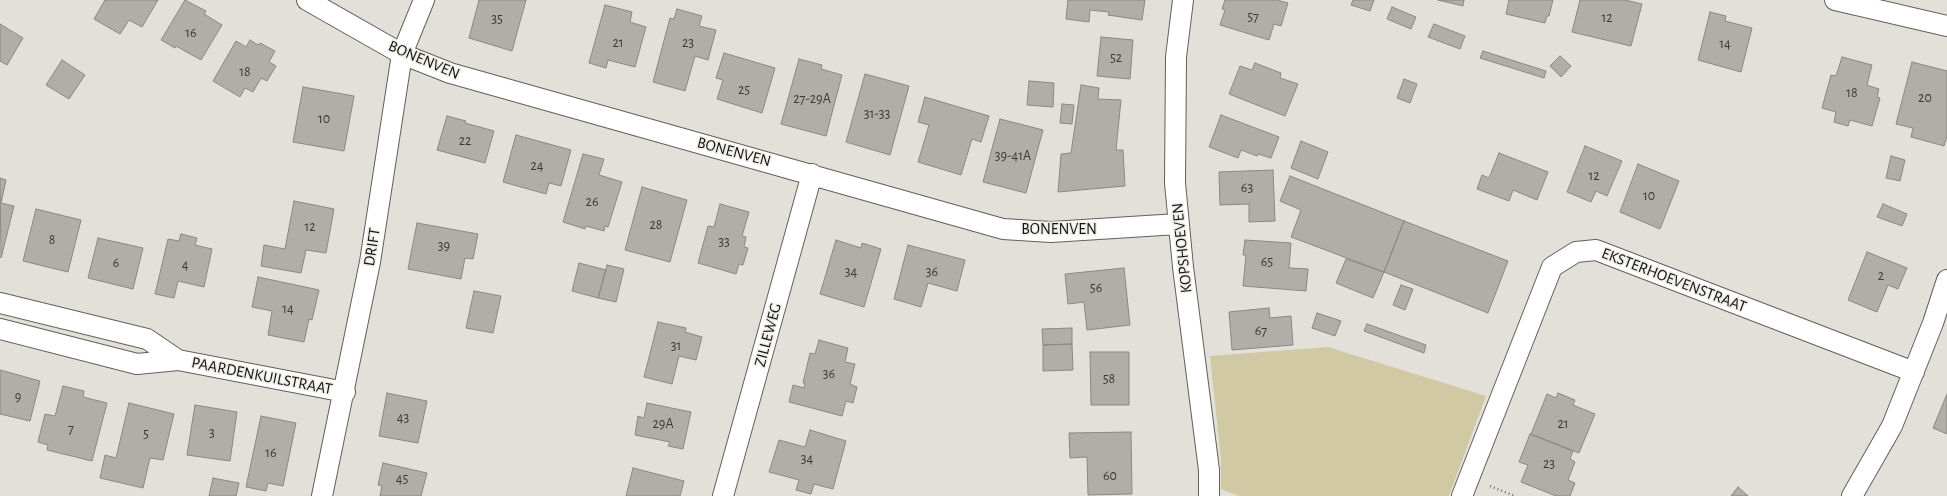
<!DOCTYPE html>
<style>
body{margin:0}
canvas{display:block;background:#e2e0d9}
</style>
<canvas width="1947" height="496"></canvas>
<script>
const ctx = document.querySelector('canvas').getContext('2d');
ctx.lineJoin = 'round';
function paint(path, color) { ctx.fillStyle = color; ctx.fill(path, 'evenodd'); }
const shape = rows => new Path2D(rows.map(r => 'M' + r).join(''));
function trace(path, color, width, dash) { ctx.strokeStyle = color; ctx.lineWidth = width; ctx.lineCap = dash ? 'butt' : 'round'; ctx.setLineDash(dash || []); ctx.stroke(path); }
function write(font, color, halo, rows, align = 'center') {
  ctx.font = font + ' "Alegreya Sans",sans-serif'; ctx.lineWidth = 3; ctx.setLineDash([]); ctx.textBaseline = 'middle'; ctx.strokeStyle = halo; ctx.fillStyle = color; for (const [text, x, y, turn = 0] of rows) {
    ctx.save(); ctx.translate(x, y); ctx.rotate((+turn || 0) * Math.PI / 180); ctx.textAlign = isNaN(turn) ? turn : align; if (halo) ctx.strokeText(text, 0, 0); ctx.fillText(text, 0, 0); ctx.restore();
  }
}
const green = shape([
 [1328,347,1486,396,1449,496,1239,496,1221,489,1221,460,1210,356]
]);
const building = shape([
 [105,0,158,0,142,27,129,20,120,34,94,19,105,0],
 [185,0,206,11,204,14,222,25,201,60,176,46,175,48,161,40,185,0],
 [479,0,526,0,512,51,469,38,479,0],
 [1068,0,1145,0,1142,20,1108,15,1109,12,1090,10,1089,22,1066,19,1068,0],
 [1225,0,1277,0,1288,3,1281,26,1274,24,1269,40,1220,25,1225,10,1222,9,1225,0],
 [1353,0,1374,0,1370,11,1351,5,1353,0],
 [1438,0,1464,0,1463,6,1438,0],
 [1509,0,1553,0,1549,16,1547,16,1545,23,1506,14,1509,0],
 [1580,0,1625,0,1642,4,1631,46,1572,32,1580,0],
 [605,5,632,12,630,22,646,27,635,67,608,60,606,68,589,63,605,5],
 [1392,7,1416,17,1411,29,1387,19,1392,7],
 [677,9,702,16,699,26,716,30,708,60,695,56,685,91,653,82,670,18,674,19,677,9],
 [1710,12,1726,16,1725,21,1752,28,1741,72,1698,60,1710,12],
 [0,24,23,38,7,65,0,61,0,24],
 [1434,24,1465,36,1460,49,1428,37,1434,24],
 [1101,37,1133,40,1130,79,1097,76,1101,37],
 [250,40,258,45,260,43,275,51,269,62,276,66,267,81,261,78,253,92,245,88,240,97,213,81,236,41,246,47,250,40],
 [1483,51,1546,71,1544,78,1480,58,1483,51],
 [724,53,775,68,762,113,717,99,723,80,716,78,724,53],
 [1560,56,1571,66,1561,77,1550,66,1560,56],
 [1842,57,1872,65,1867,85,1879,89,1877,97,1880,98,1872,126,1850,120,1848,126,1834,122,1836,112,1822,108,1831,75,1836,76,1842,57],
 [799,59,822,65,821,69,842,75,826,136,781,124,799,59],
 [62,60,85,75,69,99,46,85,62,60],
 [1912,62,1947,71,1947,136,1944,146,1911,137,1913,128,1896,124,1912,62],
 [1255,63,1281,73,1280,78,1298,84,1285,116,1229,94,1240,66,1252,70,1255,63],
 [865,74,909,86,890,155,846,142,865,74],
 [1404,79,1417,84,1410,103,1397,98,1404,79],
 [1029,81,1054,83,1053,107,1027,105,1029,81],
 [1081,85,1099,88,1098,99,1121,100,1116,150,1123,150,1125,186,1058,192,1061,154,1071,153,1081,85],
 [303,87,354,96,344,151,293,142,303,87],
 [925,97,989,116,981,142,972,139,961,175,918,162,929,125,918,122,925,97],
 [1062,104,1074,105,1072,124,1060,123,1062,104],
 [1221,115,1279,137,1271,158,1258,154,1257,156,1241,150,1238,158,1209,147,1221,115],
 [447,116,466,121,465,123,494,131,485,163,437,150,447,116],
 [1000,119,1043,130,1026,193,983,182,1000,119],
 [516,135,571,150,561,186,549,183,546,194,503,182,516,135],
 [1301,141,1328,152,1318,179,1291,168,1301,141],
 [1585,146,1622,161,1607,196,1596,191,1591,202,1567,192,1585,146],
 [1499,153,1548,172,1537,200,1513,190,1509,201,1477,189,1482,175,1489,178,1499,153],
 [583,154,604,159,599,175,622,182,608,227,605,226,604,231,586,226,585,229,563,222,583,154],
 [1891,156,1905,160,1900,181,1886,178,1891,156],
 [1638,164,1679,181,1660,229,1620,212,1638,164],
 [1273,170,1275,221,1249,222,1249,204,1220,205,1219,172,1273,170],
 [1290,176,1404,221,1384,272,1291,237,1301,210,1280,201,1290,176],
 [0,178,6,180,1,203,14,206,1,258,0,178],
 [642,187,687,200,670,262,625,250,642,187],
 [294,201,334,209,326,253,306,250,301,273,261,266,264,245,285,249,294,201],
 [720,204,749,212,742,236,746,237,744,247,748,248,743,265,739,264,736,274,698,263,708,226,714,227,720,204],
 [1883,204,1907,214,1902,226,1877,217,1883,204],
 [36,209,81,220,68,272,23,261,36,209],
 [1404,221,1508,261,1488,313,1384,272,1404,221],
 [417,223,478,234,473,259,465,258,461,279,408,269,417,223],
 [181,234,197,238,195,245,212,249,204,287,178,281,174,298,155,294,168,239,179,241,181,234],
 [98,238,143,248,133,289,88,278,98,238],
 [836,240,861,248,862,243,881,249,864,307,820,294,836,240],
 [1245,240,1291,243,1289,268,1308,269,1306,291,1243,286,1246,255,1243,255,1245,240],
 [908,245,965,260,957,291,928,283,921,307,894,299,908,245],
 [1867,252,1907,268,1898,289,1888,285,1877,312,1848,300,1867,252],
 [1346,259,1384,272,1373,298,1336,283,1346,259],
 [579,263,606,270,598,298,572,291,579,263],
 [607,265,624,269,616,302,598,298,607,265],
 [1124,268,1130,325,1087,330,1084,302,1068,304,1065,274,1124,268],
 [258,277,319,290,312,320,309,319,304,342,268,335,272,311,252,307,258,277],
 [1401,285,1413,289,1405,310,1393,305,1401,285],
 [474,291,501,296,493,333,466,328,474,291],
 [1269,308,1270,318,1291,316,1293,345,1232,350,1229,312,1269,308],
 [1317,313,1341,321,1335,336,1312,328,1317,313],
 [658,322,686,328,685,332,702,337,696,360,679,356,672,384,644,377,658,322],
 [1367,324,1426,345,1424,353,1364,331,1367,324],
 [1072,328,1072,344,1043,345,1042,329,1072,328],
 [819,340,848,348,845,362,855,364,850,384,857,387,853,403,846,401,842,416,789,402,793,385,804,388,805,383,803,383,810,353,815,354,819,340],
 [1072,344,1073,370,1043,371,1043,345,1072,344],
 [1090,352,1129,352,1129,405,1091,405,1090,352],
 [0,370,40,381,30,421,0,414,0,370],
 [63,386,84,391,83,397,107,403,92,461,47,450,48,445,38,442,45,414,55,416,63,386],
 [387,393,427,401,418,443,379,436,387,393],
 [1558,393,1575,400,1573,405,1595,414,1579,453,1531,434,1547,394,1556,398,1558,393],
 [1947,394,1947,434,1933,428,1947,394],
 [129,403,174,414,163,460,150,458,143,488,100,478,105,455,116,458,129,403],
 [647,403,691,412,683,449,668,446,670,442,635,435,638,416,644,418,647,403],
 [195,405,237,412,230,461,187,455,195,405],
 [261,416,296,423,283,486,268,483,266,491,246,487,261,416],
 [810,430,846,441,833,489,814,484,811,494,796,490,799,480,769,472,779,440,805,447,810,430],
 [1131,432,1132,494,1088,495,1087,457,1070,458,1069,433,1131,432],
 [1530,434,1573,451,1570,459,1575,462,1568,480,1575,483,1570,496,1556,496,1521,482,1528,465,1519,462,1530,434],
 [383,463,427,473,421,496,380,496,382,486,378,485,383,463],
 [633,468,684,481,680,496,626,496,633,468],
 [213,478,239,483,236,496,209,496,213,478],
 [1738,487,1748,496,1731,496,1738,487]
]);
const path = shape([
 [1490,486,1515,496]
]);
const minor = shape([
 [307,0,402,54,450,73,1003,229,1051,232,1178,224],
 [1183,0,1176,57,1175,183,1183,267,1209,470,1209,496],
 [1835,0,1947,26],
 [0,303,147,339,178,360],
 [0,329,137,364,178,360,345,392],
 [322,496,370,262,402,54,424,0],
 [723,496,812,174],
 [1462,496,1552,267,1576,252,1596,250,1914,372],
 [1852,496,1892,426,1933,323,1947,280]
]);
const numberNames = [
 ["57",1253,17],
 ["12",1607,18],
 ["35",497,19],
 ["16",191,33],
 ["21",618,43],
 ["23",688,43],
 ["14",1725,44],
 ["52",1116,58],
 ["18",245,72],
 ["25",744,90],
 ["18",1852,93],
 ["20",1925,98],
 ["27-29A",812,99],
 ["31-33",877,114],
 ["10",324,119],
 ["22",465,141],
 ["39-41A",1013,156],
 ["24",537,166],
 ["12",1594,176],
 ["63",1247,188],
 ["10",1649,196],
 ["26",592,202],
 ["28",656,225],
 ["12",310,227],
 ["8",52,240],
 ["33",724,242],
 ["39",444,246],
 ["65",1267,262],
 ["6",116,263],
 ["4",185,265],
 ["34",851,272],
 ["36",932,272],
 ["2",1881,276],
 ["56",1096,288],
 ["14",288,309],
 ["67",1261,331],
 ["31",676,346],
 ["36",829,374],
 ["58",1109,379],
 ["9",18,397],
 ["43",403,418],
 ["29A",663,424],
 ["21",1563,424],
 ["7",71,429],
 ["3",212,433],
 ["5",146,434],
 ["16",271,453],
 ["34",807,459],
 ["23",1549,464],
 ["60",1110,476],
 ["45",402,479]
];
const streetNames = [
 ["BONENVEN",424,60,23],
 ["BONENVEN",734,152,15],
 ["BONENVEN",1059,229],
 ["DRIFT",372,247,-81],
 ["KOPSHOEVEN",1182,248,-96],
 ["EKSTERHOEVENSTRAAT",1674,280,21],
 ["ZILLEWEG",768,335,-75],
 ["PAARDENKUILSTRAAT",262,376,11]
];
paint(green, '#d1c9a4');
paint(building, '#b0aea8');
trace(building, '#8a8882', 1);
trace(minor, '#62605a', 22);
trace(path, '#706f6a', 2.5, [1, 3]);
trace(minor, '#fff', 20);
write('14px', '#3a3a36', null, numberNames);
write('16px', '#131310', '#efeee6', streetNames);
</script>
